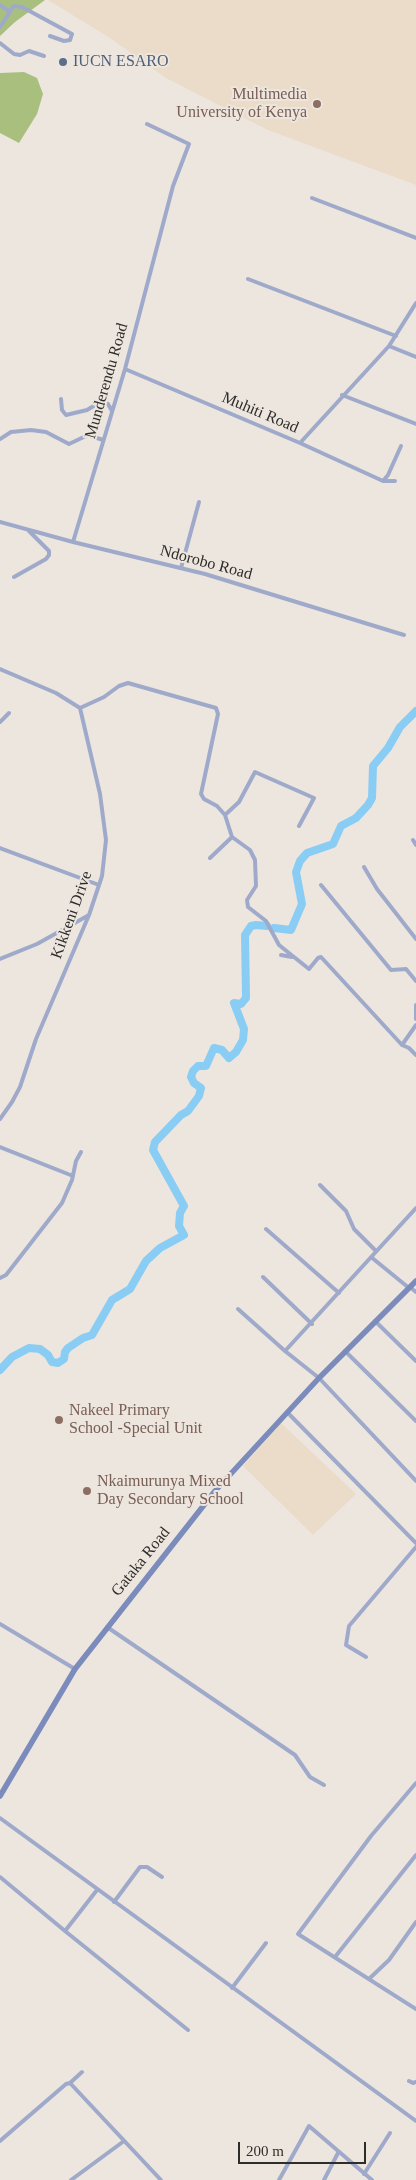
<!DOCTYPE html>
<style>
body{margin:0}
#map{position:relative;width:416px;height:2180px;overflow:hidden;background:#ede6df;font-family:"Times New Roman",serif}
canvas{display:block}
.scale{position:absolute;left:238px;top:2142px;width:128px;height:22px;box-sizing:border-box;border:2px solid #2f2d2a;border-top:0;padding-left:6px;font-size:15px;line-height:18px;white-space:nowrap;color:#2f2d2a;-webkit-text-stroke:4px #ede6df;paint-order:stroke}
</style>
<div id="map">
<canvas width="416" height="2180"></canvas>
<div class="scale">200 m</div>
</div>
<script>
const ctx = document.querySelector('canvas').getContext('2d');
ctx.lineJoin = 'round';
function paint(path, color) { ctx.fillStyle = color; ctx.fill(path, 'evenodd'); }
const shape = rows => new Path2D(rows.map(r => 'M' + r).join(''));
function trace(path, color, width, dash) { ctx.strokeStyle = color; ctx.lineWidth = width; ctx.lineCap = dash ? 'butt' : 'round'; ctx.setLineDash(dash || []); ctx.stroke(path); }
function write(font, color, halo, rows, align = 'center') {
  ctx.font = font + ' "Times New Roman",serif'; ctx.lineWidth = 4; ctx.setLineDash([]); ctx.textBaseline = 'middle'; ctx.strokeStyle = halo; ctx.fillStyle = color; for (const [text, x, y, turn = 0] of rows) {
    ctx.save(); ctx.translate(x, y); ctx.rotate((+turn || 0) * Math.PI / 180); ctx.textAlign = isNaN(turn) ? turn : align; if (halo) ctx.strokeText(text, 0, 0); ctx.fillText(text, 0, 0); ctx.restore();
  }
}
const education = shape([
 [48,0,416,0,416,185,268,130,166,78,110,38],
 [281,1423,356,1494,313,1535,243,1466]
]);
const green = shape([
 [0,0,45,0,15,22,0,36],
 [24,72,37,78,43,94,37,114,19,143,0,133,0,73]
]);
const river = shape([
 [274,928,291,930,302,904,296,872,300,861,307,853,333,844,341,826,356,818,368,805,372,798,373,766,388,748,400,727,416,711],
 [0,1370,12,1357,29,1348,40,1349,48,1355,52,1362,58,1363,64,1359,65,1352,68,1348,83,1338,92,1335,112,1300,130,1289,146,1261,160,1248,184,1235,179,1226,180,1213,184,1206,153,1150,155,1142,181,1115,188,1111,199,1096,201,1088,194,1083,191,1077,193,1071,198,1066,206,1066,214,1048,222,1050,229,1058,236,1052,243,1040,244,1029,234,1003,241,1004,246,998,245,935,251,926,256,925,267,926]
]);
const street = shape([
 [0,5,10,12,0,27],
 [10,11,14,6,22,7,72,34,70,40,64,41,50,36],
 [0,43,14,54,20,55,29,51,44,56],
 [312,198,416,238],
 [248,279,396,336],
 [389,346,416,357],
 [125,369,300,443,389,346,416,303],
 [342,395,416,424],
 [61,399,62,410,66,415,87,410,102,401,108,404,112,411],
 [0,439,11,432,31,430,46,432,69,444,88,435,103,440],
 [300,443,383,481,395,481],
 [383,481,388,475,401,446],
 [0,522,73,542,205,574,404,635],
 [73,542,125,369,173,186,189,144,147,124],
 [181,568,199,502],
 [14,577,46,559,49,555,49,551,29,531],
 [0,669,56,693,80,708],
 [80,708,104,697,119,686,128,683,216,708,218,714,201,794,204,799,217,806,225,815,232,837,210,858],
 [0,722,9,713],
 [225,815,239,802,255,772,314,798,299,826],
 [232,837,250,850,255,860,256,886,247,900,248,907,266,921,279,945,309,969,318,958,321,957,402,1045,409,1048,416,1055],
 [413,840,416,845],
 [0,848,99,885],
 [364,867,377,889,416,939],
 [321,885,391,970,406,969,416,981],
 [281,955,292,957],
 [0,959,37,944,89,915],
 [416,1005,416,1019],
 [402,1045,416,1025],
 [0,1119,12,1102,20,1087,36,1039,89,915,102,876,106,840,100,794,80,708],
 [0,1147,73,1176],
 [320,1185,346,1211,354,1229,376,1251],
 [266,1229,339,1293],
 [371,1257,409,1288],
 [263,1277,312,1324],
 [0,1278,6,1275,62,1203,72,1180,76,1161,81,1152],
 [410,1287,416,1292],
 [238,1309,285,1351,319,1378,416,1481],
 [375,1321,416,1361],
 [285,1351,416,1208],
 [345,1351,416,1421],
 [287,1412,416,1543],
 [0,1624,75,1669],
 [107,1627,295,1755,310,1777,324,1785],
 [366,1657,346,1645,349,1626,416,1547],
 [416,1783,371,1836,298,1934,416,2009],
 [0,1818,416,2121],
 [0,1877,65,1931,97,1890],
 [114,1902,140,1867,147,1867,162,1877],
 [65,1931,188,2030],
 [335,1957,416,1855],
 [370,1978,389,1960,416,1922],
 [232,1988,266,1943],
 [409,2081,413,2083,416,2082],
 [70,2083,82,2072],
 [0,2141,66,2084,70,2083,161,2180],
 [364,2174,390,2133],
 [71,2180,124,2141],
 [279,2180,309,2126,372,2180],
 [324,2180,338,2153]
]);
const secondary = shape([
 [0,1796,75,1669,215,1491,319,1378,416,1281]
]);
const markers = [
 [63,62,5,"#5c6f8a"],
 [317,104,5,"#8d6e63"],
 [59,1420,5,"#8d6e63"],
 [87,1491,5,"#8d6e63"]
];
const serviceNames = [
 ["IUCN ESARO",73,62]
];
const educationNames = [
 ["Multimedia",307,95,"right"],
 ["University of Kenya",307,113,"right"],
 ["Nakeel Primary",69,1411],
 ["School -Special Unit",69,1429],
 ["Nkaimurunya Mixed",97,1482],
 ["Day Secondary School",97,1500]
];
const streetNames = [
 ["Munderendu Road",107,381,-74],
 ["Muhiti Road",260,413,23],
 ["Ndorobo Road",206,563,15],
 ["Kikkeni Drive",72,915,-70],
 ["Gataka Road",141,1562,-51]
];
paint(education, '#ebdbc9');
paint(green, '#a8bf7e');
trace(river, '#8acdf4', 8);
trace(street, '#9faacb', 4);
trace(secondary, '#7b8bbb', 5.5);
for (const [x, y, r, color] of markers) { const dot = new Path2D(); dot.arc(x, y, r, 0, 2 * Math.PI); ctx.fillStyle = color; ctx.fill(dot); trace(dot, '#ede6df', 2); }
write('16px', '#4e5e75', '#ede6df', serviceNames, 'left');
write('16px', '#785e54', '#ede6df', educationNames, 'left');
write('16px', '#2f2d2a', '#ede6df', streetNames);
</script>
